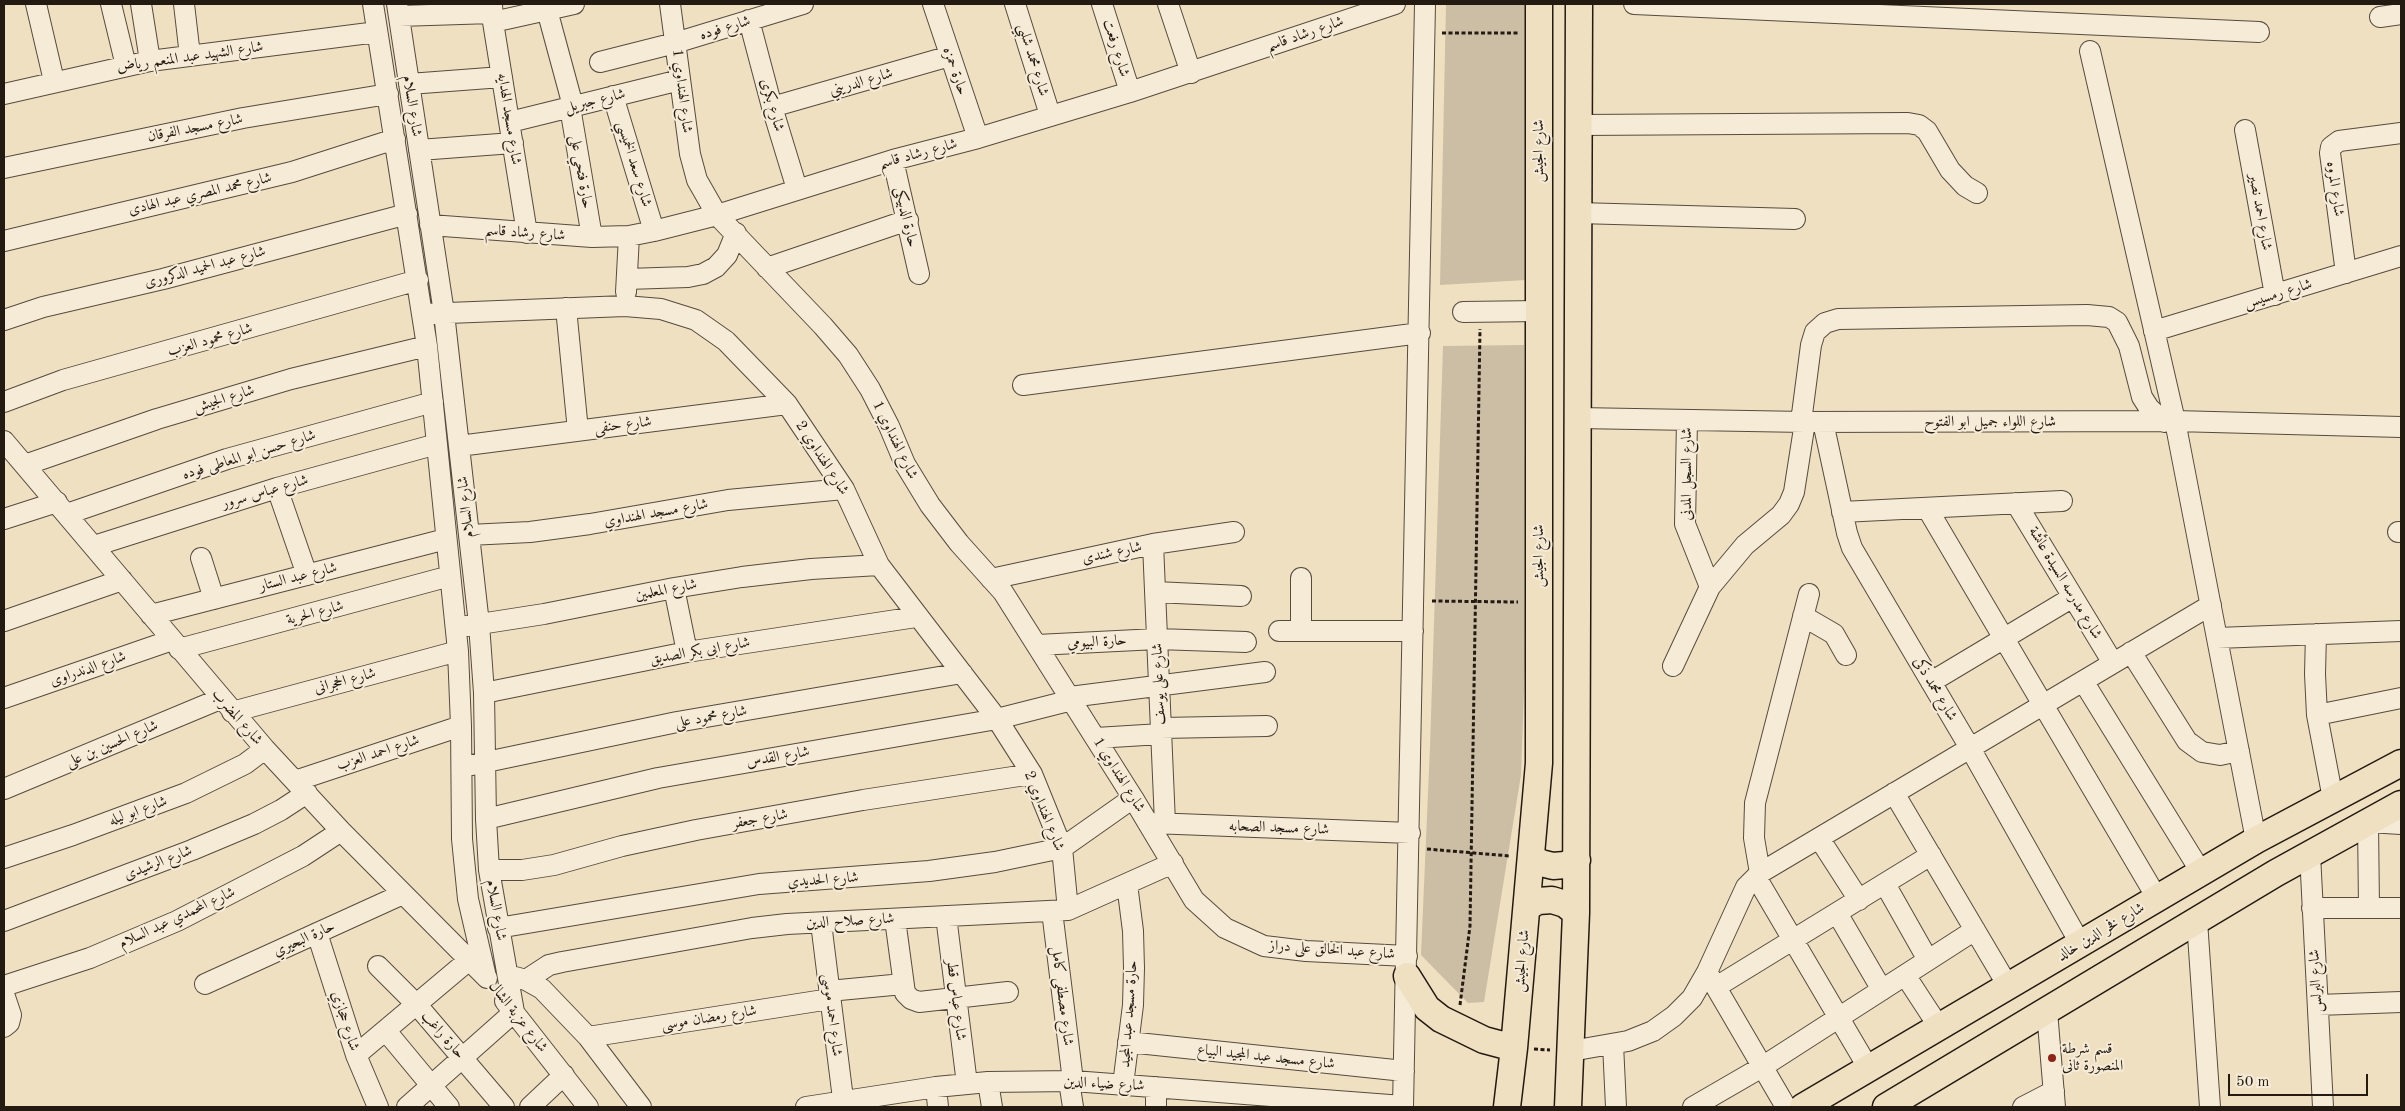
<!DOCTYPE html>
<meta charset="utf-8">
<style>
body{margin:0}
#map{position:relative;width:2405px;height:1111px;overflow:hidden;background:#efe0c2;font-family:"Old Standard TT",serif}
canvas{display:block}
.frame{position:absolute;inset:0;border:5px solid #231a12;pointer-events:none}
.scale{position:absolute;left:2228px;top:1074px;width:140px;height:22px;box-sizing:border-box;border:2px solid #231a12;border-top:0;padding-left:6px;font-size:15px;line-height:18px;white-space:nowrap;color:#231a12;-webkit-text-stroke:4px #f5ebd7;paint-order:stroke}
</style>
<div id="map">
<canvas width="2405" height="1111"></canvas>
<div class="frame"></div>
<div class="scale">50 m</div>
</div>
<script>
const ctx = document.querySelector('canvas').getContext('2d');
ctx.lineJoin = 'round';
function paint(path, color) { ctx.fillStyle = color; ctx.fill(path, 'evenodd'); }
const shape = rows => new Path2D(rows.map(r => 'M' + r).join(''));
function trace(path, color, width, dash) { ctx.strokeStyle = color; ctx.lineWidth = width; ctx.lineCap = dash ? 'butt' : 'round'; ctx.setLineDash(dash || []); ctx.stroke(path); }
function write(font, color, halo, rows, align = 'center') {
  ctx.font = font + ' "Old Standard TT",Amiri,serif'; ctx.lineWidth = 4; ctx.setLineDash([]); ctx.textBaseline = 'middle'; ctx.strokeStyle = halo; ctx.fillStyle = color; for (const [text, x, y, turn = 0] of rows) {
    ctx.save(); ctx.translate(x, y); ctx.rotate((+turn || 0) * Math.PI / 180); ctx.textAlign = isNaN(turn) ? turn : align; if (halo) ctx.strokeText(text, 0, 0); ctx.fillText(text, 0, 0); ctx.restore();
  }
}
const green = shape([
 [1446,4,1525,4,1526,280,1440,285],
 [1524,345,1525,663,1521,775,1484,1002,1468,1003,1421,955,1430,747,1443,346]
]);
const path = shape([
 [1442,33,1519,33],
 [1432,601,1518,602],
 [1427,849,1510,856],
 [1460,1005,1470,926,1480,329],
 [1534,1049,1550,1050]
]);
const minor = shape([
 [36,4,54,81],
 [111,4,126,66],
 [141,4,150,61],
 [184,4,190,56],
 [373,4,427,346,458,651,461,726,462,839,468,899,486,977],
 [397,4,444,313,479,624,484,693,486,819,489,870,514,1012,407,1107],
 [492,4,493,22,527,233],
 [670,4,690,154,697,180,717,215,823,326,848,355,870,389,889,426,905,464,930,505,959,543,1003,592,1133,798,1194,900,1225,928,1264,946,1306,951,1407,956],
 [933,4,978,138],
 [1015,4,1050,115],
 [1102,4,1130,92],
 [1168,4,1191,73],
 [1634,4,2259,32],
 [547,10,573,106],
 [399,16,492,13],
 [2380,17,2401,14],
 [749,20,772,107,797,189],
 [493,22,574,4],
 [2090,51,2175,421,2256,840],
 [600,62,675,43,803,4],
 [409,84,502,77],
 [4,94,150,61,377,32],
 [613,96,654,231],
 [570,107,592,237],
 [772,107,950,56],
 [510,122,680,80],
 [1578,125,1908,123,1919,125,1927,131,1950,170,1965,186,1977,193],
 [2245,130,2275,295],
 [419,150,513,143],
 [893,160,919,274],
 [4,168,243,118,388,94],
 [1578,213,1795,219],
 [430,225,592,237,629,236,654,231,717,215,893,160,978,138,1130,92,1395,4],
 [4,241,292,172,395,139],
 [767,268,908,220],
 [2346,273,2330,153,2331,147,2339,141,2401,133],
 [627,279,688,277,703,274,716,267,727,255,736,233],
 [626,292,629,236],
 [566,308,578,431],
 [1463,312,1539,311],
 [423,314,625,306,661,309,696,320,726,341,787,404,844,489,879,565,997,719,1032,774,1062,848,1068,910],
 [4,320,43,307,163,279,407,214],
 [2154,331,2401,256],
 [1023,385,1420,333],
 [4,402,63,380,418,280],
 [1578,418,1805,422,2175,421,2401,427],
 [1801,422,1811,345,1815,332,1825,323,1838,319,2087,315,2109,317,2117,322,2129,346,2142,397,2149,408,2164,422],
 [1823,422,1847,533,1852,548,1970,748,2080,943],
 [4,441,265,749,341,831,487,978],
 [459,446,787,404],
 [25,465,157,419,291,379,427,346],
 [277,488,307,575],
 [2016,503,2113,663],
 [1927,508,2157,898],
 [1842,512,2062,501],
 [67,514,227,459,433,402],
 [4,519,57,502],
 [2398,532,2401,532],
 [469,535,530,532,590,524,728,500,844,489],
 [1153,544,1165,823],
 [94,546,277,488,437,444],
 [201,558,214,599],
 [1301,578,1301,631],
 [991,579,1153,544,1234,532],
 [1710,587,1745,545,1781,515,1789,504,1794,492,1805,422],
 [674,588,687,652],
 [1155,592,1241,596],
 [151,615,446,539],
 [1803,616,1834,634,1846,655],
 [4,621,122,580],
 [467,626,544,614,674,588,742,577,811,569,879,565],
 [1279,631,1413,631],
 [2316,634,2315,674,2317,715,2333,799],
 [2217,638,2401,631],
 [1037,645,1157,639,1246,642],
 [179,649,450,576],
 [2131,652,2187,741,2202,752,2220,755,2239,751],
 [1673,666,1710,587,1685,524,1687,420],
 [2083,681,2201,872],
 [1931,682,2073,597],
 [484,693,687,652,916,617],
 [1070,697,1265,672],
 [4,698,172,640],
 [232,712,458,651],
 [2317,715,2401,698],
 [1161,728,1267,726],
 [1096,738,1161,734],
 [472,765,677,722,962,673],
 [295,781,461,726],
 [4,789,220,699],
 [1894,793,2008,986],
 [486,819,658,778,997,719,1072,700],
 [1152,823,1410,833],
 [1819,838,1859,900],
 [2310,854,2323,1107],
 [4,858,73,835,186,793,245,764,265,749],
 [489,870,522,870,554,865,622,846,696,830,863,800,1032,774],
 [1760,873,1754,838,1755,803,1809,594],
 [1756,877,1869,1069],
 [1885,884,1928,960],
 [2312,908,2401,908],
 [2369,908,2368,822,2401,824],
 [1052,911,1073,1081],
 [1837,913,1882,990],
 [946,916,967,1084],
 [895,919,905,993,911,999,919,1002,1008,992],
 [4,921,192,850,254,824,281,810,307,793],
 [2197,921,2210,1107],
 [821,923,844,1107],
 [498,928,759,884,929,871,995,862,1062,848,1133,798],
 [317,933,356,1055,378,1107],
 [378,966,417,1005,504,1107],
 [1905,975,1939,1027],
 [515,977,526,980,542,989,588,1037,641,1107],
 [1710,977,1786,1107],
 [526,980,549,965,562,962,752,928,787,924,1068,910,1173,863],
 [205,984,403,894],
 [4,986,90,958,177,921,303,856,341,831],
 [1716,987,1931,855],
 [829,991,903,984],
 [4,994,11,1015,9,1023,4,1027],
 [505,1001,588,1107],
 [2318,1005,2401,1002],
 [2047,1011,2055,1107],
 [386,1031,449,1107],
 [588,1037,830,999],
 [1128,1042,1404,1071],
 [1613,1044,1616,1107],
 [1571,1051,1628,1041,1653,1031,1674,1016,1692,998,1707,972,1746,887,1760,873,2211,605],
 [356,1055,469,960],
 [1069,1081,1073,1107],
 [988,1082,992,1107],
 [1123,1085,1133,1005,1134,968,1133,931,1127,884],
 [936,1087,938,1107],
 [530,1107,564,1075],
 [806,1107,936,1087,988,1082,1073,1081,1403,1106],
 [1156,1107,1156,1087],
 [1403,1107,1425,4],
 [1693,1107,1762,1067,1975,930],
 [2023,1107,2054,1091]
]);
const major = shape([
 [1531,858,1541,863,1553,866,1565,865,1577,860],
 [1527,907,1538,901,1552,900,1565,904,1576,913],
 [1407,976,1427,1008,1441,1019,1484,1040,1514,1048],
 [1507,1107,1514,1048,1539,763,1539,4],
 [1568,1107,1576,913,1579,4],
 [1803,1107,2256,840,2401,763],
 [1886,1107,2276,873,2401,804]
]);
const markers = [
 [2052,1058,5,"#8f2418"]
];
const streetNames = [
 ["شارع فوده",725,28,-17],
 ["شارع رشاد قاسم",1305,34,-19],
 ["شارع رفعت",1116,48,73],
 ["شارع الشهيد عبد المنعم رياض",190,57,-8],
 ["شارع محمد شلبي",1033,60,73],
 ["حارة حمزه",955,71,71],
 ["شارع الدريني",861,82,-16],
 ["شارع الهنداوي 1",682,91,83],
 ["شارع جبريل",595,101,-14],
 ["شارع بكرى",772,105,74],
 ["شارع السلام",412,106,81],
 ["شارع مسجد الهدايه",509,119,81],
 ["شارع مسجد الفرقان",195,128,-11],
 ["شارع الجيش",1539,151,-90],
 ["شارع رشاد قاسم",918,154,-15],
 ["شارع سعد الخميسي",634,164,73],
 ["حارة فتحي على",581,172,80],
 ["شارع المروه",2335,189,82],
 ["شارع محمد المصري عبد الهادى",200,194,-13],
 ["شارع احمد نصير",2260,212,80],
 ["حارة الدبيكى",906,217,77],
 ["شارع رشاد قاسم",525,233,4],
 ["شارع عبد الحميد الدكرورى",205,267,-15],
 ["شارع رمسيس",2278,294,-17],
 ["شارع محمود العزب",210,340,-16],
 ["شارع الجيش",224,399,-17],
 ["شارع اللواء جميل ابو الفتوح",1990,422],
 ["شارع حنفى",623,425,-7],
 ["شارع الهنداوي 1",895,440,64],
 ["شارع حسن ابو المعاطى فوده",249,455,-17],
 ["شارع الهنداوي 2",822,458,57],
 ["شارع السجل المدنى",1687,474,-90],
 ["شارع عباس سرور",265,492,-16],
 ["شارع السلام",466,507,-96],
 ["شارع مسجد الهنداوي",656,513,-10],
 ["شارع شندى",1112,553,-12],
 ["شارع الجيش",1539,556,-90],
 ["شارع عبد الستار",298,577,-14],
 ["شارع مدرسه السيدة عائشة",2065,583,59],
 ["شارع المعلمين",666,590,-11],
 ["شارع الحرية",315,613,-15],
 ["حارة البيومي",1097,642,-3],
 ["شارع ابى بكر الصديق",700,651,-10],
 ["شارع الدندراوى",88,669,-19],
 ["شارع الحجرانى",345,681,-15],
 ["شارع على يوسف",1159,684,-92],
 ["شارع محمد ذكى",1935,689,59],
 ["شارع المضرب",237,717,49],
 ["شارع محمود على",711,717,-10],
 ["شارع الحسين بن على",112,744,-23],
 ["شارع احمد العزب",378,753,-18],
 ["شارع القدس",778,757,-10],
 ["شارع الهنداوي 1",1119,775,58],
 ["شارع ابو ليله",138,811,-20],
 ["شارع الهنداوي 2",1044,811,68],
 ["شارع جعفر",760,819,-10],
 ["شارع مسجد الصحابه",1279,828,2],
 ["شارع الرشيدى",158,863,-21],
 ["شارع الحديدي",823,880,-4],
 ["شارع السلام",496,910,80],
 ["شارع المحمدي عبد السلام",177,918,-25],
 ["شارع صلاح الدين",850,921,-3],
 ["شارع فخر الدين خالد",2101,932,-31],
 ["حارة البحيري",304,939,-24],
 ["شارع عبد الخالق على دراز",1332,950,4],
 ["شارع الجيش",1522,961,-85],
 ["شارع البرلس",2316,981,-93],
 ["شارع مصطفى كامل",1062,996,83],
 ["شارع عباس قطر",956,1000,83],
 ["حارة مسجد عبد المجيد",1129,1014,-86],
 ["شارع احمد موسى",832,1015,83],
 ["شارع عزبة الشال",518,1017,52],
 ["شارع رمضان موسى",709,1018,-9],
 ["شارع حجازي",345,1021,72],
 ["حارة راغب",443,1035,49],
 ["شارع مسجد عبد المجيد البياع",1266,1057,6],
 ["شارع ضياء الدين",1104,1084,3]
];
const poiNames = [
 ["قسم شرطة",2062,1049],
 ["المنصورة ثانى",2062,1066]
];
paint(green, '#ccbea4');
trace(minor, '#564c3e', 22);
trace(major, '#231a12', 29);
trace(path, '#231a12', 3, [4, 2.5]);
trace(minor, '#f5ebd7', 20);
trace(major, '#efe0c2', 26);
for (const [x, y, r, color] of markers) { const dot = new Path2D(); dot.arc(x, y, r, 0, 2 * Math.PI); ctx.fillStyle = color; ctx.fill(dot); trace(dot, '#f5ebd7', 2); }
write('15px', '#231a12', '#f5ebd7', streetNames);
write('15px', '#231a12', '#f5ebd7', poiNames, 'left');
</script>
